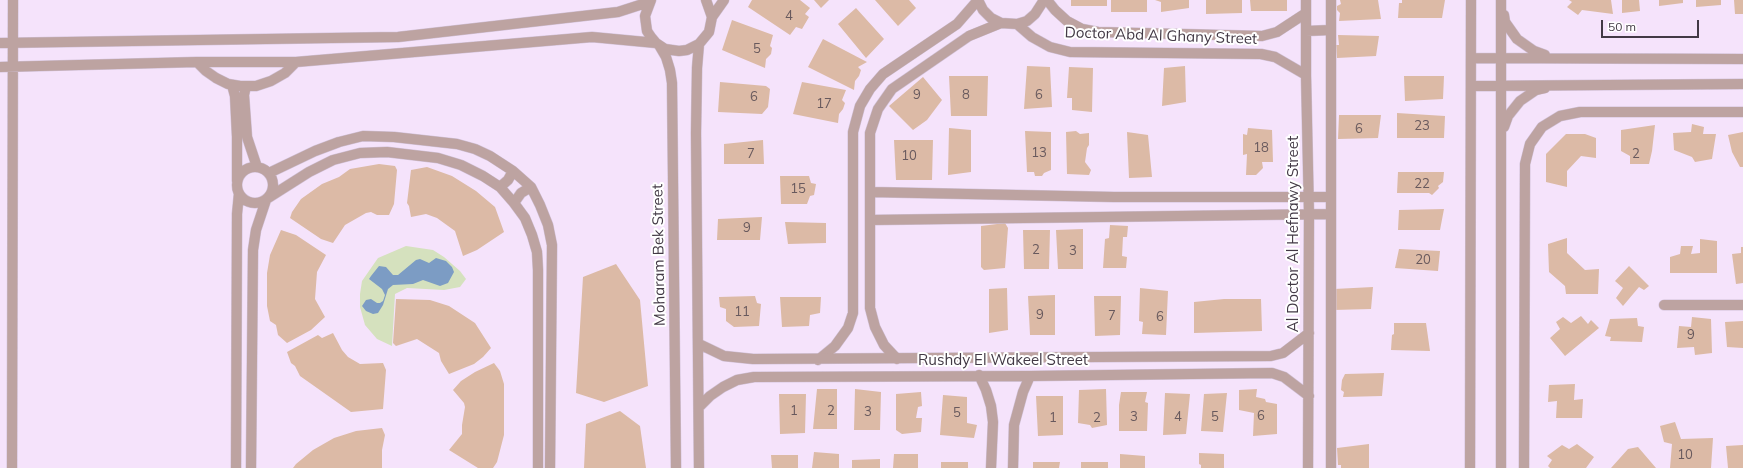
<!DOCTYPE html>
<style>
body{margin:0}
#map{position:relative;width:1743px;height:468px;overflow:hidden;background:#f5e3fb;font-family:Mulish,sans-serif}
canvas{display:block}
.scale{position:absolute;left:1601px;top:20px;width:98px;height:18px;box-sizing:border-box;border:2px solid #423945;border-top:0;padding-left:5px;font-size:12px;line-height:14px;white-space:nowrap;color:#423945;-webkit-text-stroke:3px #fff;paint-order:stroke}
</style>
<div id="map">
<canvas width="1743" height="468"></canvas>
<div class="scale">50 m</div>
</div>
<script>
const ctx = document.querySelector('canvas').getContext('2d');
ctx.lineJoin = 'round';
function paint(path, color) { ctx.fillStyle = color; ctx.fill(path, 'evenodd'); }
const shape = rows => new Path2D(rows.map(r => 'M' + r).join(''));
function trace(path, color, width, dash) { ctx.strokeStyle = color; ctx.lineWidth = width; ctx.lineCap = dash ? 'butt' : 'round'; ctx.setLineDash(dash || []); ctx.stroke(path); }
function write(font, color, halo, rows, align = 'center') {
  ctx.font = font + ' Mulish,sans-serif'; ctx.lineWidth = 4; ctx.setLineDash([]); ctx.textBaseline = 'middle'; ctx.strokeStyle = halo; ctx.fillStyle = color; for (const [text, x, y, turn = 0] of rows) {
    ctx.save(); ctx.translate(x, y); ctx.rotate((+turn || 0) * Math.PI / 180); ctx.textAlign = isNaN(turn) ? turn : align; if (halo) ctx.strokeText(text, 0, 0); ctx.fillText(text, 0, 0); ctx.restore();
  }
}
const green = shape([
 [406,246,433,250,444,257,460,271,466,279,460,287,444,290,407,288,395,294,392,346,377,339,365,325,360,307,360,294,362,281,378,258]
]);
const water = shape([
 [436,258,446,261,452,267,454,272,448,283,440,286,423,280,413,284,393,285,388,289,383,305,378,313,373,314,366,311,362,306,366,300,371,299,377,303,380,303,383,301,385,295,382,289,369,279,371,276,379,266,386,267,393,275,398,275,416,260,420,259,429,263]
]);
const building = shape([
 [752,0,800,0,810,8,805,14,809,17,802,29,796,27,790,35,748,7],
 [814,0,829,0,821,8],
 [875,0,909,0,916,8,898,26],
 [1071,0,1107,0,1107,6,1071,6],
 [1111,0,1147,0,1147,12,1111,12],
 [1155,0,1189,0,1189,8,1161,12,1161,2],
 [1206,0,1242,0,1242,13,1206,14],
 [1250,0,1287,0,1287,11,1251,11],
 [1340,0,1378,0,1381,19,1339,21,1340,13,1337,10,1337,6,1341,4],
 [1402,0,1445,0,1442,18,1398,18,1399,3,1402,3],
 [1569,0,1611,0,1613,14,1582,10,1578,15,1567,7,1572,2],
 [1622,0,1639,0,1640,11,1622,13],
 [1659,0,1683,0,1683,3,1659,6],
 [1696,0,1721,0,1721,5,1696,7],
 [1734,0,1743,0,1743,14,1735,14],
 [856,8,884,39,866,58,838,24],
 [732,20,773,35,770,46,772,48,771,54,766,59,765,68,722,50],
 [1338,35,1379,36,1376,56,1337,58,1336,45,1339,45],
 [823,39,867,62,858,67,861,70,859,76,855,81,854,90,808,67],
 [1027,66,1050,67,1052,107,1024,109],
 [1185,66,1186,102,1162,106,1164,68],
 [1069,67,1093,68,1092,112,1072,110,1072,98,1067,98],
 [949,76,988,76,987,116,951,116],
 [1404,76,1444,76,1443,99,1405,101],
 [923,77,942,100,927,120,913,130,889,106],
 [720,82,766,86,770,89,768,107,762,114,718,112],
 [802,82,846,90,842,100,845,103,843,109,839,114,838,123,793,114],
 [1397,113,1445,116,1444,138,1397,138],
 [1339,115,1381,115,1378,138,1338,139],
 [1692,124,1704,127,1703,134,1716,134,1712,159,1695,162,1692,157,1674,150,1673,133,1691,132],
 [1655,125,1652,151,1649,164,1630,164,1630,156,1621,151,1621,130],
 [949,128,971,130,971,172,948,175],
 [1248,128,1272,130,1273,162,1262,162,1263,168,1256,175,1246,175,1247,154,1243,155,1243,134,1247,135],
 [1025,131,1051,132,1051,170,1044,173,1042,176,1035,176,1034,172,1027,172],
 [1076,131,1080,134,1089,133,1089,145,1087,148,1085,162,1091,170,1089,175,1067,174,1066,132],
 [1127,132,1148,135,1152,177,1129,178],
 [1743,132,1743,167,1740,167,1732,152,1728,135],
 [1566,134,1585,134,1596,138,1596,158,1581,156,1567,171,1567,187,1546,182,1546,154],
 [763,140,764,164,724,164,724,144],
 [894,140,933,140,932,180,896,180],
 [379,164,395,166,397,170,394,204,389,215,377,215,371,212,366,213,345,225,333,243,321,239,290,218,292,212,301,199,322,184,339,177,350,169],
 [427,167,452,176,476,191,495,207,504,232,477,250,463,256,455,231,437,218,426,214,411,217,409,206,407,203,411,170],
 [1398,172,1444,172,1443,182,1438,186,1439,188,1432,195,1429,193,1397,193],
 [780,176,809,176,811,183,816,184,814,195,810,196,807,204,781,204],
 [1444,209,1440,230,1398,230,1399,210],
 [762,217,760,240,717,240,718,219],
 [785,222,826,223,826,243,788,244],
 [1005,223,1008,228,1005,268,984,270,981,267,981,226],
 [1110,225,1128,226,1127,237,1123,237,1122,256,1127,257,1126,268,1103,268,1105,239,1109,238],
 [1083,229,1083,269,1058,269,1056,230],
 [281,230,296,235,326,255,317,272,315,299,325,317,311,330,287,343,278,335,276,325,270,321,267,306,267,273,270,255],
 [1023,230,1050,230,1049,269,1024,269],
 [1567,238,1567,253,1585,270,1599,269,1598,294,1566,294,1565,286,1549,272,1548,244],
 [1700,239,1717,241,1717,273,1670,273,1670,257,1680,254,1681,246,1693,246,1691,254,1700,253],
 [1741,247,1743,247,1743,283,1736,284,1732,254,1741,253],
 [1399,249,1440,251,1438,271,1395,268],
 [616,264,640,300,648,386,604,402,576,393,583,277],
 [1629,266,1649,286,1644,290,1639,287,1623,306,1616,298,1623,288,1615,281],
 [1373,287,1371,309,1333,310,1334,289],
 [1007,288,1008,330,989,333,989,289],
 [1140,288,1168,291,1166,335,1142,334,1143,322,1139,321],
 [1055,295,1055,335,1030,335,1028,296],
 [755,296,757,303,761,304,759,326,734,327,726,321,726,309,720,307,719,297],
 [1094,296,1121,296,1120,335,1095,336],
 [780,297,821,297,820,313,810,315,809,326,782,327],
 [396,299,430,300,449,306,475,323,491,348,483,357,474,364,449,374,441,361,439,353,417,339,396,346,393,343],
 [1224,299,1261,299,1262,331,1194,333,1194,302],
 [1581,316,1588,324,1591,320,1599,328,1565,356,1550,338,1560,329,1556,322,1563,317,1571,323],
 [1692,317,1711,319,1712,353,1695,355,1694,347,1677,348,1679,326,1691,327],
 [1637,318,1638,326,1644,327,1642,342,1610,341,1611,337,1605,336,1610,319],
 [1743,321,1743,348,1727,347,1725,322],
 [1394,323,1426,323,1430,351,1391,350,1392,335,1394,334],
 [333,333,342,350,348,357,360,364,383,363,386,370,383,409,351,412,300,376,295,366,291,363,287,352,318,335,322,338],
 [494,363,500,371,504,384,504,435,497,462,493,468,478,468,449,450,462,434,462,425,465,407,464,403,453,390,461,381,475,372],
 [1384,373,1382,396,1343,397,1344,392,1341,390,1342,380,1345,374],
 [1575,384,1574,400,1583,399,1582,418,1556,418,1557,401,1548,402,1549,385],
 [817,389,837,389,837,429,813,429],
 [855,389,881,392,880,430,854,430],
 [1106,389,1107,425,1092,428,1090,425,1078,423,1079,390],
 [1257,389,1256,397,1265,399,1266,402,1277,404,1277,434,1253,436,1254,413,1239,410,1239,390],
 [921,392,922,406,918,407,916,418,922,418,921,432,902,434,896,430,896,394],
 [1121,392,1147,392,1145,402,1148,403,1147,431,1119,431,1119,405],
 [1165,393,1190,394,1186,434,1163,435],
 [1227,393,1223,432,1201,431,1204,394],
 [779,394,806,394,805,433,780,434],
 [943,395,967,397,967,423,977,425,974,438,940,435],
 [1036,396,1063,396,1063,435,1038,436],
 [620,411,640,426,646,468,584,468,586,424],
 [1675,422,1681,439,1713,438,1711,468,1670,468,1672,444,1664,442,1660,426],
 [382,428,385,435,382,450,382,468,293,468,296,464,313,450,334,438,356,431],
 [1369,444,1369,468,1341,468,1341,465,1338,465,1337,448],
 [1577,444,1594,457,1586,468,1550,468,1548,466,1552,460,1547,456,1562,445,1569,449],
 [1743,445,1743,468,1728,468,1726,446],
 [1638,447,1656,468,1611,468,1628,449],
 [814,452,839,454,839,468,812,468],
 [1199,453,1224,454,1224,468,1201,468,1201,465,1199,464],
 [894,454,918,454,918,468,893,468],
 [1120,454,1145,456,1145,468,1120,468],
 [771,455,798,455,798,468,772,468],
 [880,459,880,468,852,468,852,460],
 [941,462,968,462,968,468,941,468],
 [1033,462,1060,462,1059,468,1033,468],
 [1081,462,1108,462,1108,468,1081,468]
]);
const minor = shape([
 [651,0,645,16,647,31,651,37,656,43,665,49,679,51,687,50,699,44,709,32,712,17,706,0],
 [978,0,983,10,991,18,1001,23,1017,24,1027,21,1035,14,1044,0],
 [1047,0,1055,10,1067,21,1082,29,1098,32,1262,36,1277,32,1306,13],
 [1306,0,1306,75,1309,214,1308,468],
 [1331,0,1331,468],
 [1504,15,1505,22,1517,39,1534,51,1545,55],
 [712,17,724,0],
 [1017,24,1032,37,1050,47,1070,52,1261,54,1275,57,1306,75],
 [1306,31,1331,30],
 [0,43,398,37,618,12,649,2],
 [659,45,666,57,670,70,672,83,676,468],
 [1471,58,1743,59],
 [197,62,206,71,216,78,228,84,240,86,256,86,271,81,285,73,296,62],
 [0,67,197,62,296,62,592,37,656,43],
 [232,85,235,96,237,137,237,181],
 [246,86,244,95,247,137,257,167],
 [1471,86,1743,84],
 [1504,127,1508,116,1520,101,1536,90,1545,88],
 '237 185a18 18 0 1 1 36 0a18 18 0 1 1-36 0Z',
 [269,173,315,151,339,142,363,136,394,137,457,144,475,149,490,156,513,171,531,187,540,205,548,225,552,245,550,468],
 [500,187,508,180,513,171],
 [870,192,1114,197,1331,197],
 [268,198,309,172,333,160,360,153,387,152,438,158,461,165,483,176,500,187,514,203,525,218,532,235,537,252,538,270,538,468],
 [514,203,521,193,531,187],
 [870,220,1331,214],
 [1664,305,1743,305],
 [699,344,724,356,753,359,1271,356,1283,353,1309,333],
 [897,359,884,345,875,327,870,308,870,133,878,109,892,89,969,36,1001,23],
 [818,360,835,346,848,328,853,313,853,132,860,106,870,89,883,74,957,24,978,0],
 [979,375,986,390,991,406,993,422,991,468],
 [699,407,710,396,723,387,737,380,754,377,1030,376,1272,373,1284,377,1309,396],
 [12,468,13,0],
 [236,468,237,214,239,193],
 [251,468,253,250,256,230,266,200],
 [699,468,696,133,697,68,699,44],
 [1013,468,1014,425,1023,392,1030,376],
 [1470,468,1471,0],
 [1501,468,1501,0],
 [1524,468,1525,164,1530,144,1542,127,1560,116,1580,112,1743,112]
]);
const numberNames = [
 ["4",789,16],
 ["5",757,49],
 ["9",917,95],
 ["8",966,95],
 ["6",1039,95],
 ["6",754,97],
 ["17",824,104],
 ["23",1422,126],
 ["6",1359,129],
 ["18",1261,148],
 ["13",1039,153],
 ["7",751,154],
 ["2",1636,154],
 ["10",909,156],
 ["22",1422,184],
 ["15",798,189],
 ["9",747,228],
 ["2",1036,250],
 ["3",1073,251],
 ["20",1423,260],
 ["11",742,312],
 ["9",1040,315],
 ["7",1112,316],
 ["6",1160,317],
 ["9",1691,335],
 ["1",794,411],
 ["2",831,411],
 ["3",868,412],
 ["5",957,413],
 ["6",1261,416],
 ["3",1134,417],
 ["4",1178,417],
 ["5",1215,417],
 ["1",1053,418],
 ["2",1097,418],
 ["10",1685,455]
];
const streetNames = [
 ["Doctor Abd Al Ghany Street",1161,36,2],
 ["Al Doctor Al Hefnawy Street",1293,234,-90],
 ["Moharam Bek Street",659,255,-91],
 ["Rushdy El Wakeel Street",1003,360]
];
paint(green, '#d5e1be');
paint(water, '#7c9cc4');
paint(building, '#dcbaa6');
trace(minor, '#d1c1d7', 11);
trace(minor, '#bda3a1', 10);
write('13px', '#68595d', null, numberNames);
write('15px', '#423945', '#fff', streetNames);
</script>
